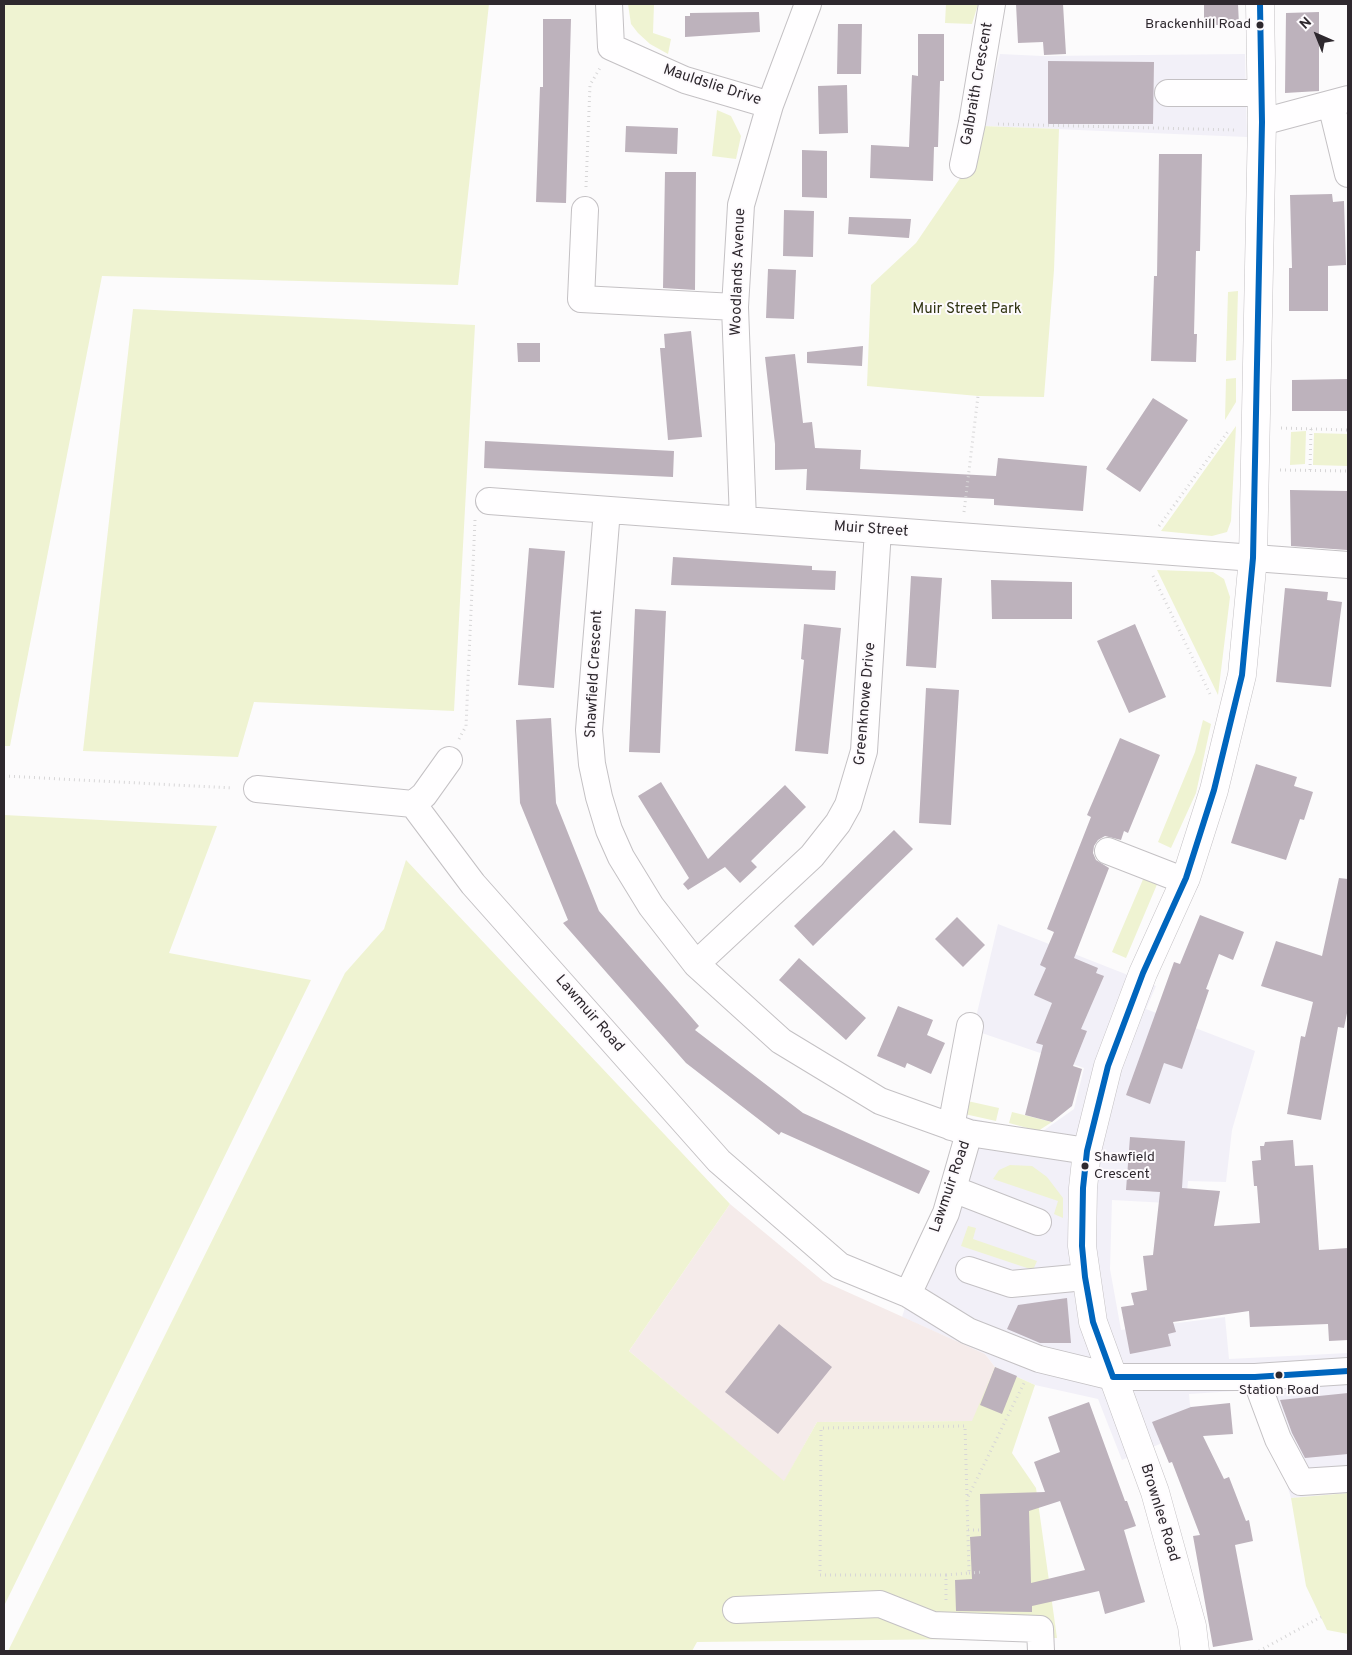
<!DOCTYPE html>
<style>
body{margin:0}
#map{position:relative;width:1352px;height:1655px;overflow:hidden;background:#fcfbfc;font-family:Overpass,sans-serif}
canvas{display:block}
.frame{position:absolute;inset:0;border:5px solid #2e282e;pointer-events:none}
.north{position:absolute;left:1292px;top:10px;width:50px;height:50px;-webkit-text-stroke:4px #fdfafd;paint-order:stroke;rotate:316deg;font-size:14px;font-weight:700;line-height:20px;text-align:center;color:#2e282e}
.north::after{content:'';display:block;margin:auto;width:18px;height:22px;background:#2e282e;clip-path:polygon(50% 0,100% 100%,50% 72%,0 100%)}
</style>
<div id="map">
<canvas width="1352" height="1655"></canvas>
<div class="frame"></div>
<div class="north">N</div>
</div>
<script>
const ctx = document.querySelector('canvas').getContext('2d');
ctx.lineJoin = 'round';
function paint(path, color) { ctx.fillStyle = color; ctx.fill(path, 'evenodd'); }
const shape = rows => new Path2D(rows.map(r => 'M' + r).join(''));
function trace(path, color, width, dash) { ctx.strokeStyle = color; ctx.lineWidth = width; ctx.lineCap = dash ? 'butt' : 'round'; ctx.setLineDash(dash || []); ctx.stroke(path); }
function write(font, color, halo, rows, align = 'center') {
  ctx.font = font + ' Overpass,sans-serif'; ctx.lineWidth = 4; ctx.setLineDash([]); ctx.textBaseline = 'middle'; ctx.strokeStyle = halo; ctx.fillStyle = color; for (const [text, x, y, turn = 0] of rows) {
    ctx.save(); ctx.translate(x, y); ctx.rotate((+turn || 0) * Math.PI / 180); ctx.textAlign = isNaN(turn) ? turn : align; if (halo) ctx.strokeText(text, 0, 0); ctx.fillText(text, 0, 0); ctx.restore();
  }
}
const commercial = shape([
 [1000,54,1042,56,1245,54,1247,137,982,126],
 [998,924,1156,986,1146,1009,1255,1051,1232,1130,1226,1182,1188,1181,1186,1204,1112,1200,1110,1269,1121,1330,1225,1317,1229,1359,1348,1353,1348,1493,1291,1498,1275,1445,1251,1390,1189,1394,1190,1405,1200,1427,1122,1460,1098,1399,1035,1385,995,1367,985,1354,902,1317,966,1117,1040,1133,1074,1109,1084,1068,973,1030]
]);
const industrial = shape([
 [730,1204,823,1281,985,1354,995,1367,973,1421,817,1422,784,1482,629,1351]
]);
const green = shape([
 [4,4,489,4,458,285,102,276,10,746,4,746],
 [628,4,654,4,653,33,671,39,668,54,650,44,638,33,631,24],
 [946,4,978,4,972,24,945,23],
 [717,110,731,116,741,136,736,159,712,156],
 [982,126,1059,129,1054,270,1044,397,978,396,867,386,871,285,916,243,969,165],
 [1238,291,1236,360,1226,361,1228,292],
 [133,309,475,325,454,711,254,702,238,757,83,751],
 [1236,378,1236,402,1225,420,1226,379],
 [1236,426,1231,521,1227,532,1212,536,1161,531],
 [1306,431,1305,464,1290,465,1291,432],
 [1314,433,1348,434,1348,466,1313,465],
 [1157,570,1213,572,1224,579,1230,597,1218,695],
 [1203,720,1211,724,1196,793,1171,848,1158,842,1195,752],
 [4,815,217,826,169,953,311,980,4,1606],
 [406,860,730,1204,629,1351,784,1481,817,1422,972,1421,995,1367,1035,1385,1012,1453,1036,1488,1057,1638,697,1642,692,1651,8,1651,345,973,384,929],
 [1147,870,1161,875,1126,958,1112,952],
 [963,1100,999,1108,996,1121,960,1113],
 [1012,1112,1052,1122,1038,1131,1009,1123],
 [1010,1165,1032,1166,1047,1177,1063,1198,1063,1218,1054,1214,1058,1201,993,1179,999,1170],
 [968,1226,976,1228,973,1239,1037,1261,1033,1270,961,1246],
 [1348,1493,1348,1634,1327,1630,1306,1586,1291,1498]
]);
const building = shape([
 [1016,4,1063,4,1066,54,1044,55,1043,42,1018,43],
 [1204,4,1238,4,1239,25,1204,25],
 [759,12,760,32,685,37,685,16,690,16,690,13],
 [1319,12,1319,91,1285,93,1286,13],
 [543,19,571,19,566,203,536,202,540,87,543,87],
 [838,24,862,24,861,74,837,74],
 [918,34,944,34,944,81,940,81,938,147,934,147,933,181,870,178,871,145,909,147,912,75,918,76],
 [1048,61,1154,62,1153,124,1048,124],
 [847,85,848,133,819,134,818,86],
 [626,126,678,128,677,154,625,152],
 [802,150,827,151,827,198,802,197],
 [1159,154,1202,154,1200,251,1196,251,1194,334,1197,334,1196,362,1151,361,1154,276,1157,276],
 [665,172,696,172,695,290,663,288],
 [1332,194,1333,202,1344,201,1346,265,1328,266,1328,311,1289,311,1289,268,1292,268,1290,195],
 [784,210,814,211,813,257,783,256],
 [849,217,911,219,909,238,848,234],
 [768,269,796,270,794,319,766,318],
 [691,331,702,437,668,440,660,348,665,348,664,334],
 [517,343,540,343,540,362,518,362],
 [863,346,862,366,807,363,807,352],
 [795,354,803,423,812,422,815,448,861,450,860,469,996,476,998,458,1087,466,1083,511,994,505,994,499,806,490,807,469,775,470,775,444,765,357],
 [1348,379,1348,411,1292,411,1292,380],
 [1153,398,1188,420,1140,492,1106,469],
 [485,441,674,451,673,477,484,468],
 [1290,490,1347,491,1347,550,1291,546],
 [529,548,565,551,554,688,518,685],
 [673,557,812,566,812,570,836,571,835,590,671,585],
 [911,576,942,578,936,668,906,666],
 [991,580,1072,582,1072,619,992,619],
 [1285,588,1328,592,1327,600,1342,602,1331,687,1276,682],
 [635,609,666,611,660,753,629,752],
 [804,624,841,628,828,754,795,751,804,660,801,659],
 [1135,624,1166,697,1129,713,1097,641],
 [926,688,959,690,951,825,919,823],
 [551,718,556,803,599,911,699,1026,695,1030,803,1113,930,1171,919,1194,781,1132,779,1135,686,1063,563,923,568,920,520,803,516,720],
 [1120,738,1160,755,1128,833,1124,831,1121,840,1105,836,1098,840,1094,846,1093,853,1096,860,1109,868,1074,958,1098,968,1096,973,1104,976,1081,1029,1087,1031,1073,1066,1082,1069,1072,1106,1052,1122,1025,1115,1043,1045,1036,1043,1052,1003,1034,995,1046,968,1040,965,1054,932,1047,929,1091,817,1087,815],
 [1256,764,1297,777,1294,786,1313,792,1304,820,1300,819,1286,860,1231,843],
 [661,782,708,859,785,785,806,807,751,861,757,867,740,883,725,867,688,890,683,884,689,878,638,796],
 [894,830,913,849,813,946,794,926],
 [1339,878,1348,879,1348,1008,1344,1028,1338,1027,1321,1120,1287,1114,1301,1036,1305,1037,1313,1002,1261,986,1276,941,1322,956],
 [1200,915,1244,932,1233,960,1219,954,1206,989,1209,990,1182,1069,1164,1063,1150,1104,1126,1095,1174,962,1180,964],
 [957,917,985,945,963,967,935,939],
 [799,958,866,1018,846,1040,779,980],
 [898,1006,933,1020,927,1035,945,1043,931,1074,907,1063,905,1068,877,1056],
 [1130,1137,1185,1141,1182,1188,1220,1191,1214,1226,1260,1223,1257,1186,1254,1186,1252,1161,1261,1160,1260,1146,1264,1146,1265,1142,1293,1140,1295,1166,1313,1165,1319,1250,1348,1248,1348,1340,1329,1341,1328,1324,1250,1327,1249,1311,1173,1322,1176,1332,1168,1334,1171,1346,1130,1354,1121,1307,1134,1305,1131,1293,1147,1290,1143,1256,1153,1255,1160,1192,1126,1190],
 [1067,1298,1071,1343,1040,1343,1007,1329,1018,1305],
 [779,1324,832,1367,778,1434,725,1392],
 [995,1367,1017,1376,1002,1414,980,1405],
 [1348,1393,1348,1454,1305,1458,1292,1433,1280,1400],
 [1089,1402,1125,1501,1127,1501,1136,1526,1124,1530,1145,1602,1105,1614,1099,1591,1032,1606,1032,1612,956,1611,955,1580,972,1579,970,1537,981,1536,980,1494,1045,1492,1034,1462,1060,1452,1048,1417],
 [1060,1501,1085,1570,1031,1583,1029,1511],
 [1230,1403,1233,1434,1203,1436,1224,1479,1229,1477,1246,1521,1249,1520,1253,1541,1235,1545,1253,1640,1213,1647,1193,1536,1200,1535,1172,1462,1169,1463,1152,1422,1191,1407]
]);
const path = shape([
 [998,124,1237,130],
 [586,187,590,85,600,68],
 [1281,428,1348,430],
 [1280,470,1348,471],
 [1310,470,1311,429],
 [964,512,978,396],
 [1159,526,1229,430],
 [1153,576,1210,694],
 [459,739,466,726,475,520],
 [4,776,233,788],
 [968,1530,981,1530],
 [969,1573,983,1572],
 [946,1575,820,1575,821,1428,965,1426,967,1499],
 [946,1600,946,1575,969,1573,967,1499,1025,1381],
 [1259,1651,1321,1617]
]);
const minor = shape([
 [609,4,611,47,685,80,770,105],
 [1168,93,1262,93],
 [1331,104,1348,174],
 [1262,122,1348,99],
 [963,165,972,123,992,4],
 [585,210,581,299,735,307],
 [489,501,1348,565],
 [607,510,589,730,592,764,599,797,609,830,621,857,651,906,696,964,781,1041,880,1101,969,1133,1087,1151],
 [743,520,735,307,741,205,770,105,808,4],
 [257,789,413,804,473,884,719,1161,840,1266,908,1294,946,1213,969,1133],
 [413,804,424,795,449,760],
 [1108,851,1185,881],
 [696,964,812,856,838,823,848,805,864,751,878,530],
 [951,1127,970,1026],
 [953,1189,1038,1222],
 [969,1270,1011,1284,1085,1277],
 [908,1294,968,1331,1039,1359,1113,1377,1255,1377,1348,1371],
 [1255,1377,1278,1439,1301,1482,1348,1479],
 [736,1610,880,1604,933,1625,1040,1629,1041,1651]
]);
const major = shape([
 [1195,1651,1192,1626,1155,1492,1093,1322,1082,1246,1083,1188,1087,1151,1108,1066,1143,973,1186,878,1214,790,1242,675,1253,558,1262,122,1260,4]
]);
const bus1 = shape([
 [1113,1377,1093,1322,1085,1277,1082,1246,1083,1188,1087,1151,1108,1066,1143,973,1186,878,1214,790,1242,675,1253,558,1262,122,1260,4],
 [1113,1377,1255,1377,1348,1371]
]);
const markers = [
 [1260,25,4.5,"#2e282e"],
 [1085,1166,4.5,"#2e282e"],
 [1279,1375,4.5,"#2e282e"]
];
const busNames = [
 ["Brackenhill Road",1251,25],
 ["Shawfield",1094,1158,"left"],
 ["Crescent",1094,1175,"left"],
 ["Station Road",1279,1391,"center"]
];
const streetNames = [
 ["Galbraith Crescent",978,84,-80],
 ["Mauldslie Drive",712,86,18],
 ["Woodlands Avenue",739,272,-88],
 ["Muir Street",871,530,4],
 ["Shawfield Crescent",595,674,-87],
 ["Greenknowe Drive",866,704,-85],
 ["Lawmuir Road",589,1014,49],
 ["Lawmuir Road",951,1187,-71],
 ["Brownlee Road",1159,1513,73]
];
const parkNames = [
 ["Muir Street Park",967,310]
];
paint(commercial, '#f2f0f8');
paint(industrial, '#f5ebea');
paint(green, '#eff3d2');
paint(building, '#bdb2bc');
trace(minor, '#c4c1c4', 28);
trace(major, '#c4c1c4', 29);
trace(path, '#d7d6d7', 3, [1, 4]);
trace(minor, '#fffeff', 26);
trace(major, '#fffeff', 28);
trace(bus1, '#0065bd', 6);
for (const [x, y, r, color] of markers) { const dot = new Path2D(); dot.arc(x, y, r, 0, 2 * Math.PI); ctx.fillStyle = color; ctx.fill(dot); trace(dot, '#fdfafd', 2); }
write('14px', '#2e282e', '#fdfafd', busNames, 'right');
write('15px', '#2e282e', '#fdfafd', streetNames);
write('15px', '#313513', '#fdfafd', parkNames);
</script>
